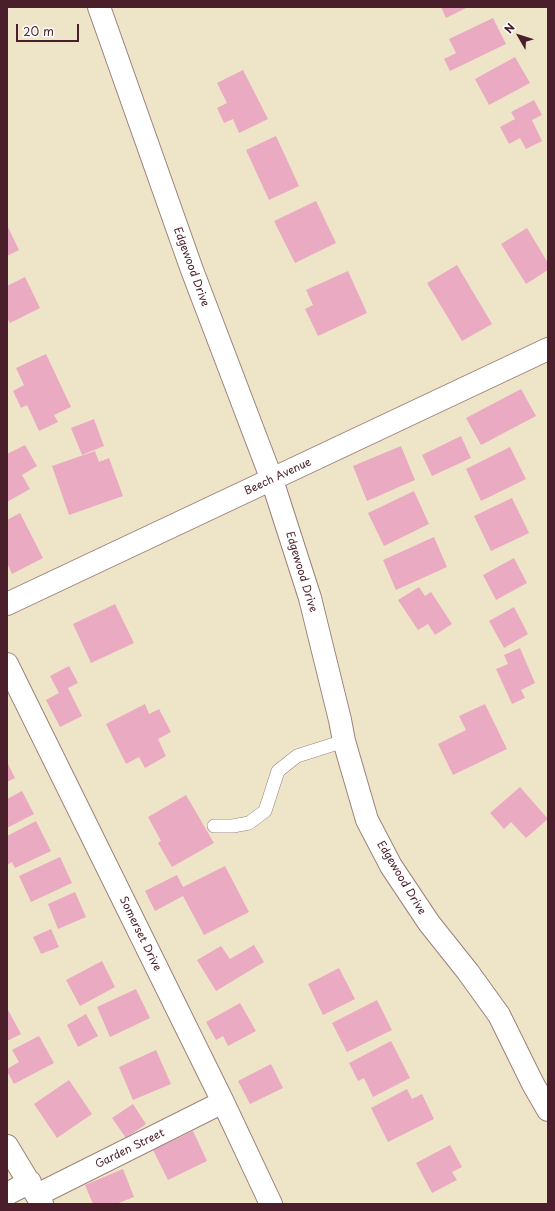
<!DOCTYPE html>
<style>
body{margin:0}
#map{position:relative;width:555px;height:1211px;overflow:hidden;background:#eee5c9;font-family:"Playpen Sans",sans-serif}
canvas{display:block}
.frame{position:absolute;inset:0;border:8px solid #4a1f2b;pointer-events:none}
.north{position:absolute;left:499px;top:16px;width:40px;height:40px;-webkit-text-stroke:3px #fff;paint-order:stroke;rotate:309deg;font-size:11px;font-weight:700;line-height:16px;text-align:center;color:#4a1f2b}
.north::after{content:'';display:block;margin:auto;width:14px;height:18px;background:#4a1f2b;clip-path:polygon(50% 0,100% 100%,50% 72%,0 100%)}
.scale{position:absolute;left:16px;top:24px;width:63px;height:18px;box-sizing:border-box;border:2px solid #4a1f2b;border-top:0;padding-left:5px;font-size:12px;line-height:14px;white-space:nowrap;color:#4a1f2b;-webkit-text-stroke:3px #fff;paint-order:stroke}
</style>
<div id="map">
<canvas width="555" height="1211"></canvas>
<div class="frame"></div>
<div class="north">N</div>
<div class="scale">20 m</div>
</div>
<script>
const ctx = document.querySelector('canvas').getContext('2d');
ctx.lineJoin = 'round';
function paint(path, color) { ctx.fillStyle = color; ctx.fill(path, 'evenodd'); }
const shape = rows => new Path2D(rows.map(r => 'M' + r).join(''));
function trace(path, color, width, dash) { ctx.strokeStyle = color; ctx.lineWidth = width; ctx.lineCap = dash ? 'butt' : 'round'; ctx.setLineDash(dash || []); ctx.stroke(path); }
function write(font, color, halo, rows, align = 'center') {
  ctx.font = font + ' "Playpen Sans",sans-serif'; ctx.lineWidth = 3; ctx.setLineDash([]); ctx.textBaseline = 'middle'; ctx.strokeStyle = halo; ctx.fillStyle = color; for (const [text, x, y, turn = 0] of rows) {
    ctx.save(); ctx.translate(x, y); ctx.rotate((+turn || 0) * Math.PI / 180); ctx.textAlign = isNaN(turn) ? turn : align; if (halo) ctx.strokeText(text, 0, 0); ctx.fillText(text, 0, 0); ctx.restore();
  }
}
const building = shape([
 [441,7,468,7,446,18],
 [493,18,506,44,450,71,444,59,456,53,449,39],
 [515,57,530,83,489,105,475,79],
 [243,70,268,119,239,133,233,119,224,123,217,108,227,103,217,83],
 [534,100,542,115,532,120,542,141,526,149,520,138,509,144,500,127,515,119,511,112],
 [276,136,299,186,269,200,246,150],
 [316,201,336,243,295,263,274,221],
 [7,225,19,250,7,256],
 [527,228,548,263,548,270,526,284,501,244],
 [457,265,492,324,462,341,427,283],
 [348,271,367,313,318,336,305,309,313,305,306,290],
 [25,277,40,308,10,323,7,318,7,286],
 [46,354,71,407,54,415,58,422,39,431,27,405,21,408,13,391,24,385,16,368],
 [521,389,536,416,481,445,466,418],
 [94,419,104,446,82,455,71,428],
 [461,436,471,458,432,476,422,455],
 [25,445,37,466,22,475,30,489,7,502,7,454],
 [401,446,415,480,367,501,353,466],
 [510,447,526,479,481,501,466,469],
 [95,451,99,462,109,458,123,496,69,515,52,466],
 [414,491,429,524,384,546,368,513],
 [512,498,529,533,491,551,474,516],
 [20,513,43,558,12,574,7,563,7,520],
 [434,537,447,567,396,590,383,560],
 [514,558,527,583,496,600,483,575],
 [419,587,425,596,431,592,452,624,435,635,428,624,418,630,398,600],
 [115,604,134,643,91,663,73,624],
 [514,607,528,634,504,648,489,621],
 [520,648,535,683,521,690,525,698,512,704,496,669,508,664,504,655],
 [69,666,78,683,68,688,82,716,60,727,46,700,59,693,50,676],
 [145,704,149,714,159,709,171,732,158,739,166,756,145,768,139,757,126,764,106,724],
 [485,704,507,749,453,775,438,744,466,730,459,716],
 [7,762,15,778,7,782],
 [520,787,548,819,526,838,511,822,504,829,490,813],
 [22,791,34,814,7,828,7,799],
 [186,795,214,843,172,867,158,843,161,841,148,817],
 [36,821,51,851,15,868,12,862,7,865,7,836],
 [60,857,72,883,31,902,19,876],
 [225,866,249,912,204,935,183,896,155,911,145,891,177,875,183,887],
 [75,892,86,917,58,929,48,904],
 [51,929,59,947,41,954,33,937],
 [254,945,264,962,216,991,197,960,221,946,230,959],
 [102,961,115,987,80,1006,66,980],
 [339,968,355,999,323,1015,308,984],
 [136,989,150,1018,110,1037,97,1007],
 [377,1000,392,1030,347,1052,332,1023],
 [240,1003,256,1031,228,1046,223,1036,216,1040,206,1022],
 [7,1008,21,1034,7,1041],
 [86,1014,98,1036,78,1047,67,1025],
 [39,1036,54,1063,14,1084,7,1071,7,1069,19,1062,12,1050],
 [391,1041,410,1078,373,1097,364,1078,358,1081,349,1063],
 [156,1050,171,1084,133,1100,119,1067],
 [271,1064,283,1088,250,1104,238,1081],
 [69,1080,92,1114,57,1138,34,1104],
 [407,1089,412,1099,422,1094,434,1119,388,1142,371,1108],
 [133,1104,146,1124,126,1138,112,1118],
 [193,1131,207,1161,168,1180,153,1150],
 [450,1145,462,1167,452,1172,457,1180,432,1193,416,1163],
 [123,1169,134,1197,116,1204,93,1204,85,1185]
]);
const lane = shape([
 [214,826,233,826,249,823,265,811,278,771,297,756,344,741]
]);
const street = shape([
 [99,7,192,270,272,480,310,598,340,720,344,741,367,820,391,866,429,923,468,972,499,1015,533,1084,548,1110],
 [7,604,548,349],
 [7,664,223,1102,271,1204],
 [7,1146,42,1204],
 [7,1194,30,1182],
 [37,1195,223,1102]
]);
const streetNames = [
 ["Edgewood Drive",191,267,70],
 ["Beech Avenue",278,477,-25],
 ["Edgewood Drive",301,572,73],
 ["Edgewood Drive",401,878,59],
 ["Somerset Drive",140,934,64],
 ["Garden Street",130,1149,-26]
];
paint(building, '#eaaac2');
trace(lane, '#9c827a', 14);
trace(street, '#9c827a', 24);
trace(lane, '#fff', 13);
trace(street, '#fff', 22);
write('11px', '#4a1f2b', '#fff', streetNames);
</script>
